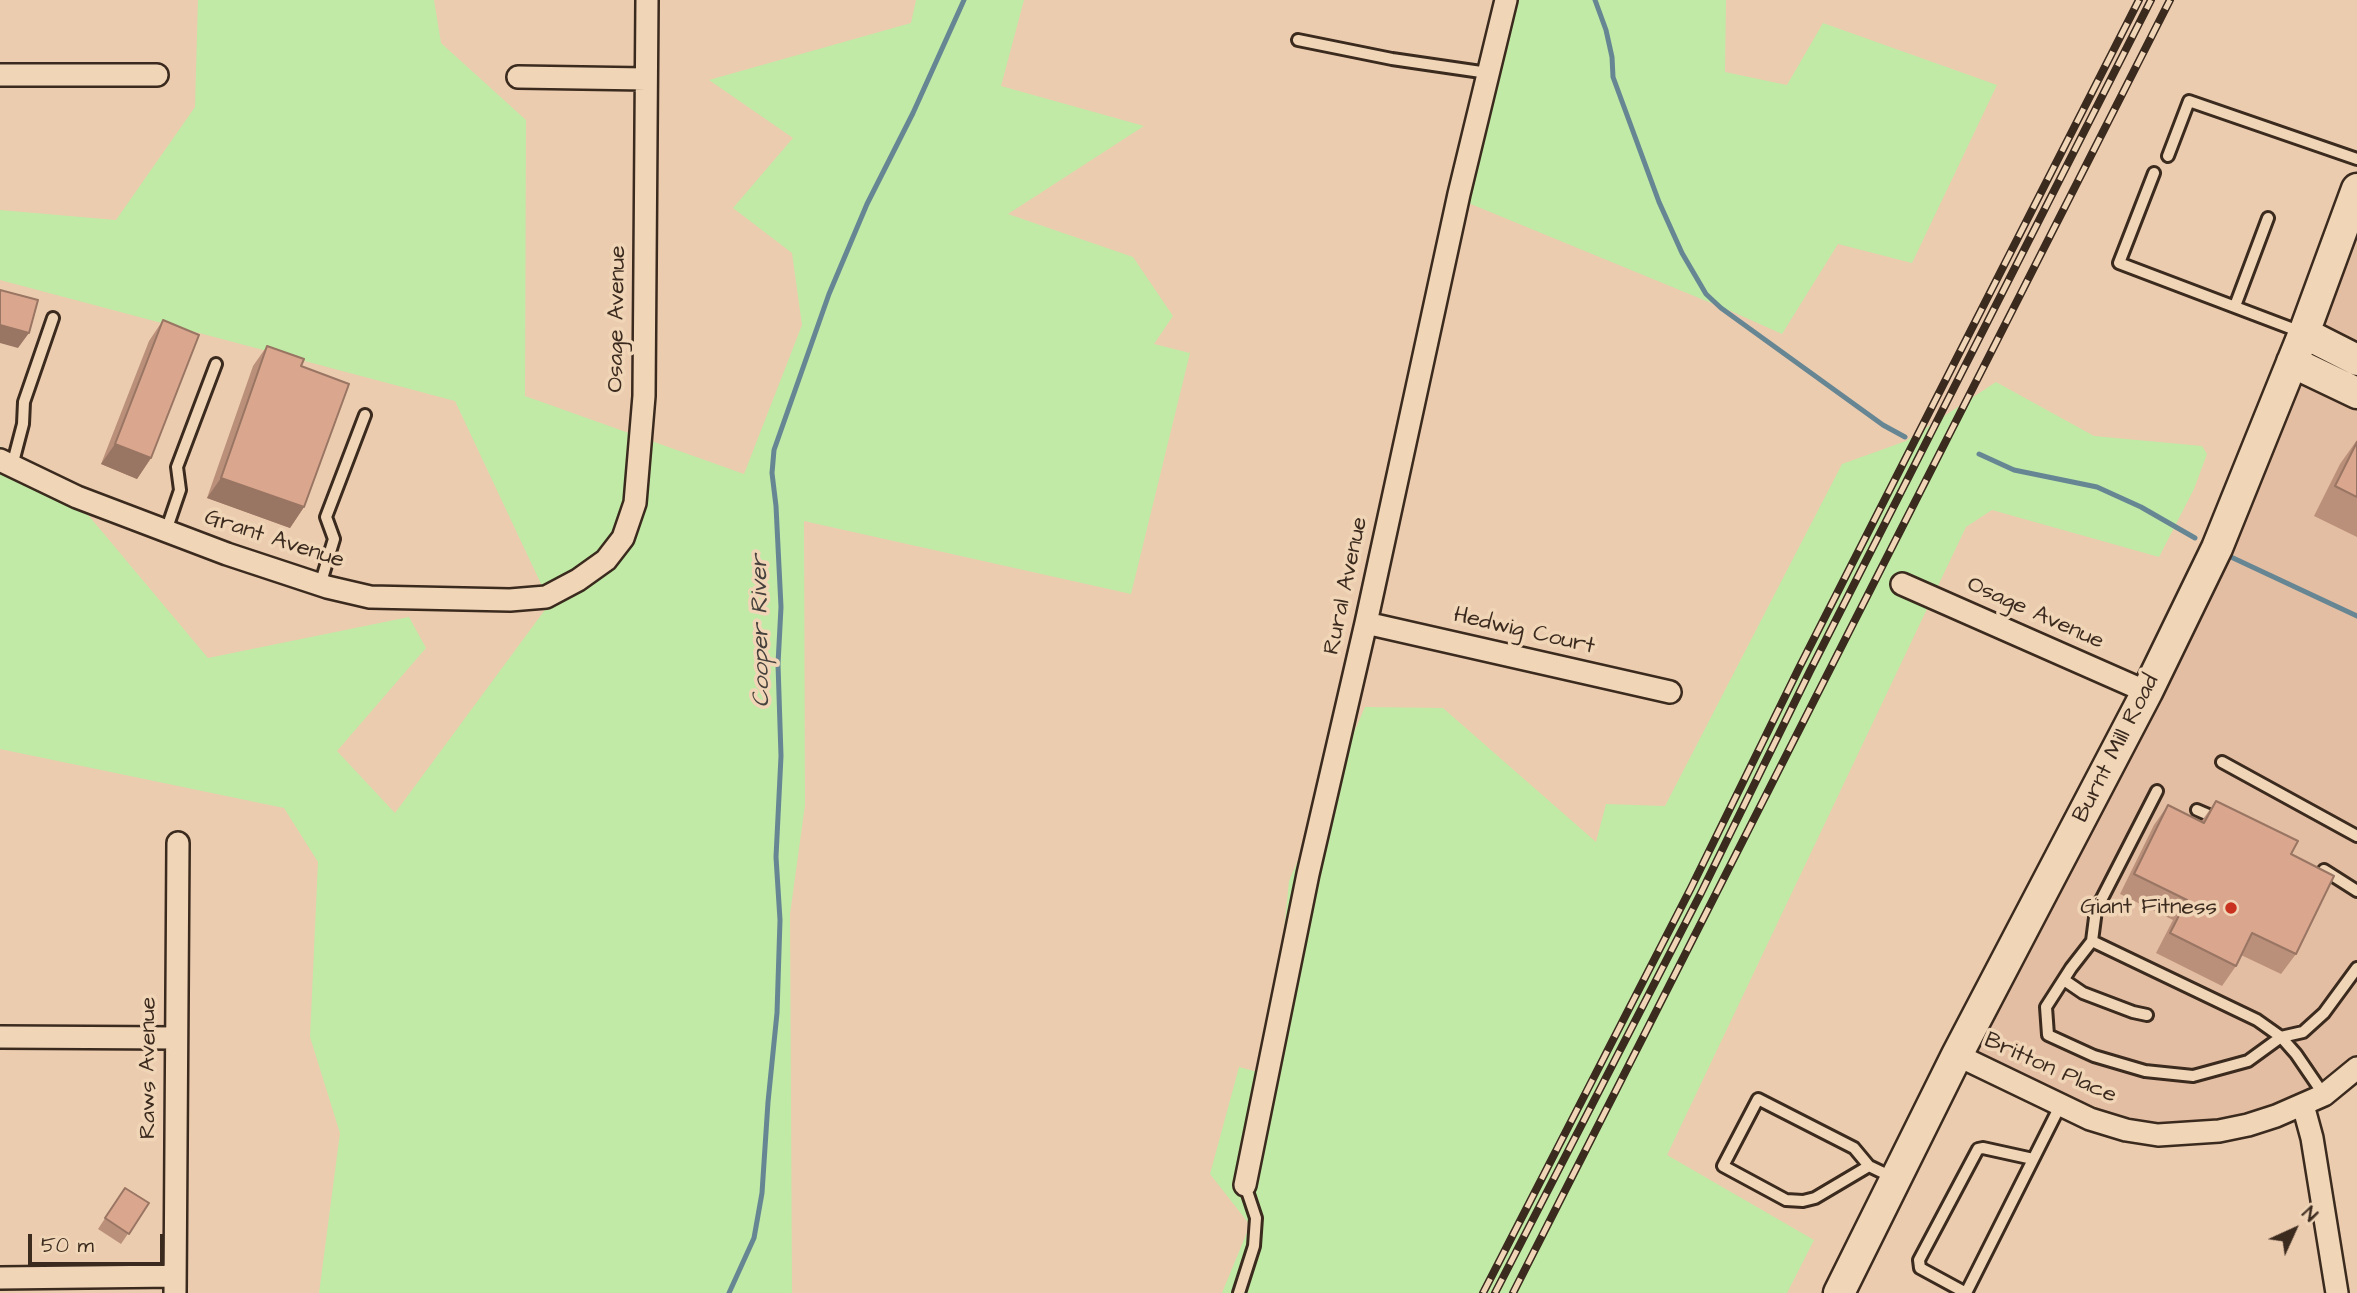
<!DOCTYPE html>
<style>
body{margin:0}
#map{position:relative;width:2357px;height:1293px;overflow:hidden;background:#ecccaf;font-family:"Architects Daughter",sans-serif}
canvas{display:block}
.north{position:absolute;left:2259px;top:1195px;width:70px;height:70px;-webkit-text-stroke:5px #f0d5b7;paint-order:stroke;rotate:45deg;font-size:19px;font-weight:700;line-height:28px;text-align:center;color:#3b2a1e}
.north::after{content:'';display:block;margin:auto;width:24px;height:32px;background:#3b2a1e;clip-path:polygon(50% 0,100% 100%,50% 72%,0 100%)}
.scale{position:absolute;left:28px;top:1234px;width:136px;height:32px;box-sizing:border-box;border:4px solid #3b2a1e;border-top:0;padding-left:9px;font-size:21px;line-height:24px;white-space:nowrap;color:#3b2a1e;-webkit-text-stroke:5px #f0d5b7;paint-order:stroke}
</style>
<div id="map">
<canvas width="2357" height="1293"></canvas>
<div class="north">N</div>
<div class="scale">50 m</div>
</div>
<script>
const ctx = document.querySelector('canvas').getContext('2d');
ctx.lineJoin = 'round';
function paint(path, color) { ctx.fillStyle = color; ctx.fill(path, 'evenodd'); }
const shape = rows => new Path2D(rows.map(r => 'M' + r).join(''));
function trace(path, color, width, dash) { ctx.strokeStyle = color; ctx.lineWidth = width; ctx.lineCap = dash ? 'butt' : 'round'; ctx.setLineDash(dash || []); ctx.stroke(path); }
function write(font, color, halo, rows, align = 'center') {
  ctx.font = font + ' "Architects Daughter",sans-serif'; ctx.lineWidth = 7; ctx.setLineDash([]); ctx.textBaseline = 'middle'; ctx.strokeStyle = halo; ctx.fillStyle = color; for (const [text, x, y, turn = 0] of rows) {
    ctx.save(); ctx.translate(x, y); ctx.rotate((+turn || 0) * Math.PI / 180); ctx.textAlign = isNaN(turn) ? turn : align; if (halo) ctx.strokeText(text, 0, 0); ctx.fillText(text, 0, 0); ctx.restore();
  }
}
const built = shape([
 [2357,189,2357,1068,2303,1105,2158,1135,1957,1055,2147,692]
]);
const green = shape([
 [198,0,434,0,441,43,526,120,525,396,744,474,802,325,792,253,733,208,793,138,709,80,911,23,916,0,1024,0,1001,86,1144,126,1008,214,1133,257,1173,316,1154,344,1190,353,1131,594,804,521,805,805,790,914,792,1293,319,1293,340,1133,310,1037,318,862,284,808,0,749,0,446,73,497,208,658,409,617,426,648,337,751,395,813,550,603,455,401,0,280,0,210,116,220,195,107],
 [1508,0,1726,0,1725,72,1787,85,1823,23,1997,85,1912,263,1838,244,1782,334,1733,312,1461,200],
 [1996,382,2094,436,2202,446,2207,454,2194,489,2159,557,1992,510,1966,527,1667,1155,1814,1240,1787,1293,1222,1293,1250,1225,1210,1174,1239,1067,1265,1074,1277,1000,1289,881,1365,707,1443,708,1596,842,1606,804,1665,806,1842,464,1906,441]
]);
const stream = shape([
 [1595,0,1606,30,1612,57,1613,77,1659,202,1682,253,1706,294,1721,308,1883,425,1905,437],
 [1979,454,2014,470,2097,487,2141,507,2195,538],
 [2231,557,2357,616],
 [729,1293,754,1238,762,1193,768,1102,777,1013,780,920,776,857,781,756,778,664,781,607,776,506,772,473,774,450,829,294,867,204,913,113,964,0]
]);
const lane = shape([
 [1298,40,1392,59,1488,73],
 [2168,156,2189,101,2357,159],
 [2154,173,2119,263,2301,332],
 [2235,306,2268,218],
 [12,466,23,424,24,402,53,318],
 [166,531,180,490,177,467,216,364],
 [320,585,334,539,326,517,365,415],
 [2222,762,2357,836],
 [2197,810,2218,819],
 [2324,870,2357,891],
 [2092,941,2096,910,2157,791],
 [2064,980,2083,993,2133,1012,2147,1015],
 [2324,1095,2296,1054,2281,1037,2257,1020,2092,941,2071,968,2046,1007,2048,1035,2094,1056,2145,1071,2193,1076,2248,1061,2281,1037,2303,1032,2324,1013,2357,968],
 [1869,1166,1815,1198,1803,1201,1786,1200,1723,1166,1758,1099,1854,1148,1869,1166,1894,1178],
 [1239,1293,1254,1246,1256,1218,1245,1185],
 [1966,1293,1920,1268,1919,1260,1978,1149,1983,1148,2033,1159],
 [1966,1293,2060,1106]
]);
const street = shape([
 [0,75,157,75],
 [518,77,646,79],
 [0,460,77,497,227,554,327,587,370,597,510,600,546,597,578,580,606,560,623,538,635,503,644,396,647,0],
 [1902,584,2147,692],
 [1366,623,1670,692],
 [0,1037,175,1038],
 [1957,1055,2090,1119,2126,1130,2158,1135,2219,1131,2248,1125,2276,1116,2324,1095,2357,1068],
 [2303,1105,2312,1138,2337,1293],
 [1245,1185,1308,874,1366,623,1459,194,1506,0],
 [0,1278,175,1276],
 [175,1293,178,843]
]);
const secondary = shape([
 [2304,333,2357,360],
 [2292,362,2357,393],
 [1839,1293,1957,1055,2147,692,2217,548,2304,333,2357,189]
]);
const rail = shape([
 [1483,1293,1691,888,1800,666,2139,0],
 [1495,1293,1701,893,1810,671,2151,0],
 [1513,1293,2170,0]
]);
const wall = shape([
 [163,320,151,458,137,479,101,464,149,341],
 [267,346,301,366,304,507,290,528,207,498,253,366],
 [2357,440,2357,537,2314,516,2340,464],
 [2216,801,2291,854,2296,954,2281,974,2241,955,2236,966,2222,986,2156,953,2173,920,2120,894,2154,825,2168,805,2201,822],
 [125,1188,149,1203,121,1244,98,1229]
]);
const shadedWall = shape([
 [0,325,29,333,18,348,0,343],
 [115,444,151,458,137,479,101,464],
 [221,478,304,507,290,528,207,498]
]);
const building = shape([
 [0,290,38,300,29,333,0,325,0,290],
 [163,320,199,335,151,458,115,444,163,320],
 [267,346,304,359,301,366,349,384,304,507,221,478,267,346],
 [2357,442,2357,497,2335,486,2357,442],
 [2216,801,2298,841,2291,854,2334,876,2296,954,2252,933,2236,966,2170,933,2187,900,2134,874,2168,805,2204,823,2216,801],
 [125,1188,149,1203,129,1234,105,1218,125,1188]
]);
const markers = [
 [2231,908,7,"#c8321e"]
];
const streetNames = [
 ["Osage Avenue",618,319,-89],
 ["Grant Avenue",274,540,18],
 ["Rural Avenue",1347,586,-78],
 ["Osage Avenue",2035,614,24],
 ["Hedwig Court",1524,632,13],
 ["Burnt Mill Road",2117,749,-63],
 ["Raws Avenue",149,1068,-90],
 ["Britton Place",2050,1069,24]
];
const poiNames = [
 ["Giant Fitness",2217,908]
];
const waterNames = [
 ["Cooper River",762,631,-91]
];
paint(built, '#e4bea2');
paint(green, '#c0eaa6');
trace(stream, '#668694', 5);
trace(lane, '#3b2a1e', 16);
trace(street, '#3b2a1e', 26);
trace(secondary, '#3b2a1e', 35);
trace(lane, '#f0d5b7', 10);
trace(street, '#f0d5b7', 21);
trace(secondary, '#f0d5b7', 30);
trace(rail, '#3b2a1e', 8);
trace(rail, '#f0d5b7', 5, [16]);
paint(wall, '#bb907a');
paint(shadedWall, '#997563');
paint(building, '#daa78e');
trace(building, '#997563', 2);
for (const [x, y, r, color] of markers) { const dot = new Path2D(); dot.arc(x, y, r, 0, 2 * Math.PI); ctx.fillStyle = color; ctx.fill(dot); trace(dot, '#f0d5b7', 2.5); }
write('23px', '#3b2a1e', '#f0d5b7', streetNames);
write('23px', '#3b2a1e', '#f0d5b7', poiNames, 'right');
write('italic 24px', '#46413c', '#f0d5b7', waterNames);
</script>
